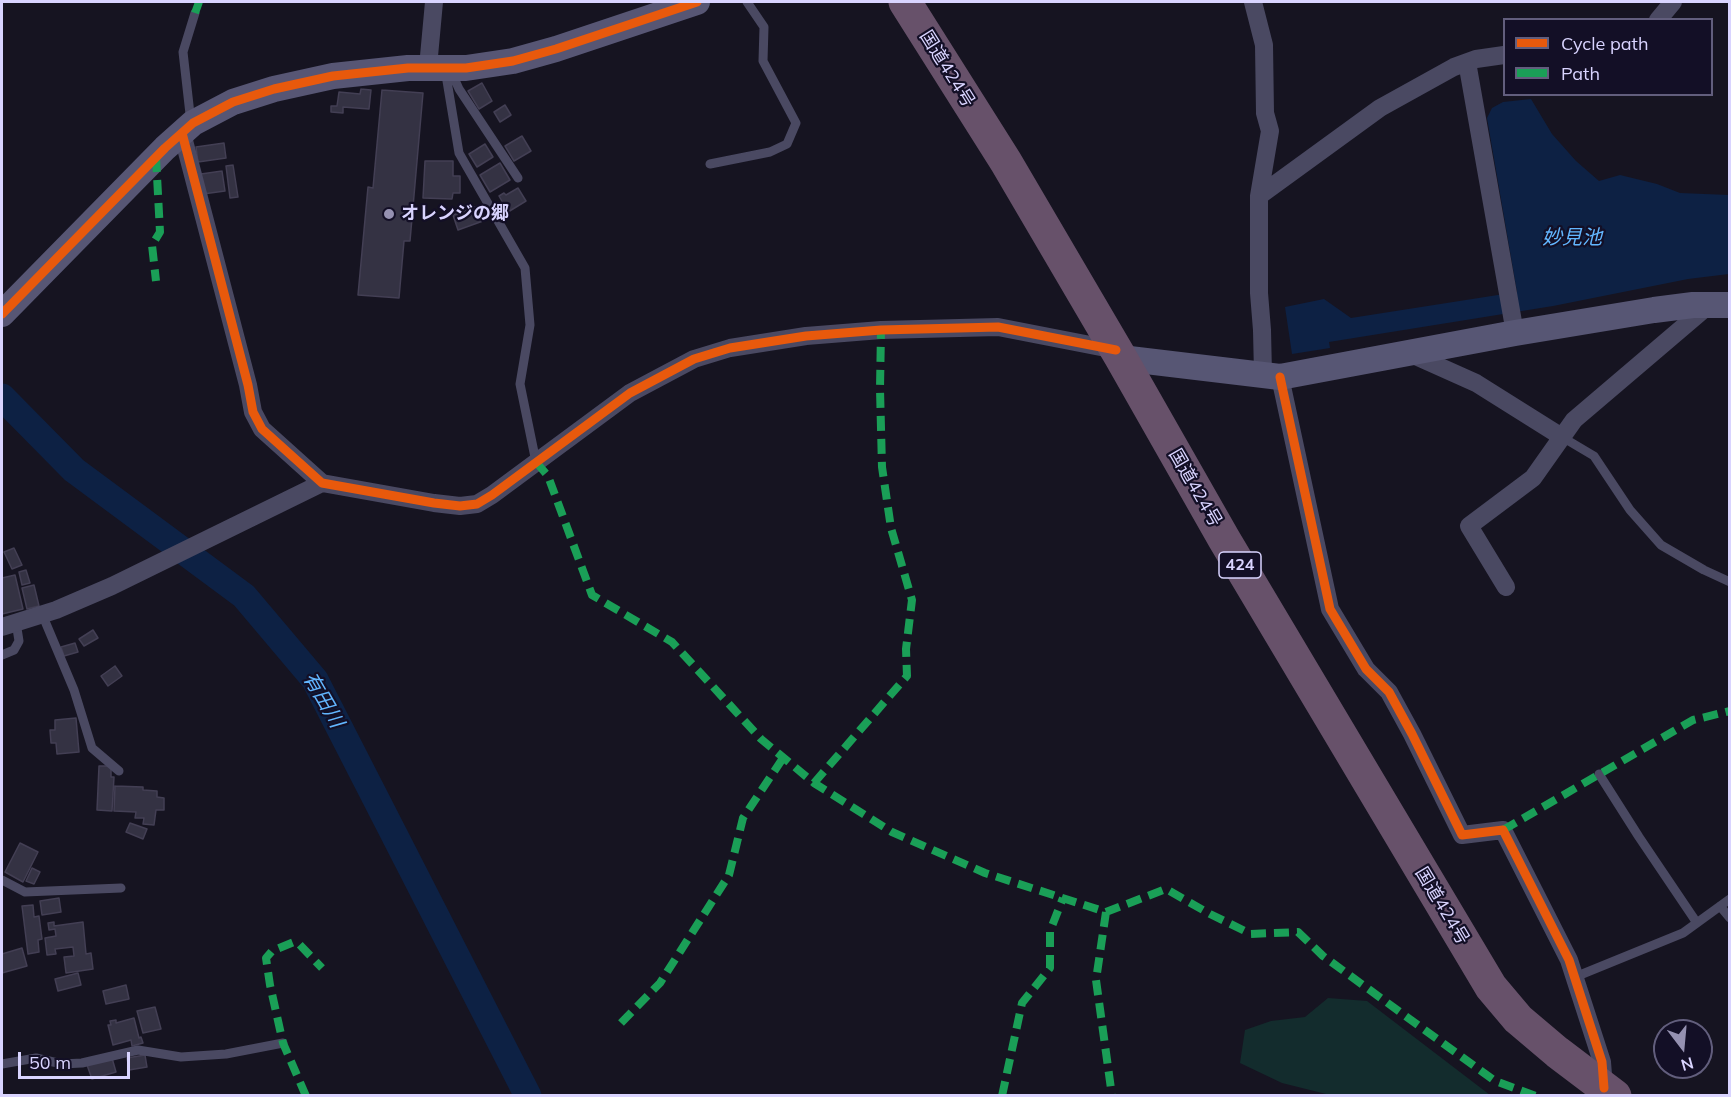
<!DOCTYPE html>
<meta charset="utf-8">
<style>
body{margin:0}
#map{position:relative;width:1731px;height:1097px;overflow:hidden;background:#161421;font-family:Mulish,sans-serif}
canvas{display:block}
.frame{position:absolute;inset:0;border:3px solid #d9d4ff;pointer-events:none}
.legend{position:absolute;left:1503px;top:18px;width:210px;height:78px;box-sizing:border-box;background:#130f26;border:2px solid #625e7d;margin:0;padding:8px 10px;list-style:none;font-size:18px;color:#d9d4ff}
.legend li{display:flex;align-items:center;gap:12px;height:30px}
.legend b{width:30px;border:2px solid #625e7d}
.north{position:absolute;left:1653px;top:1019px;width:60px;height:60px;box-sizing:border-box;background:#130f26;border:2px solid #625e7d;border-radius:50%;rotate:164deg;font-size:16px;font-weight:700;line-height:24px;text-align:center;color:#d9d4ff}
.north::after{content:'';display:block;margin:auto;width:21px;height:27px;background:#9591b1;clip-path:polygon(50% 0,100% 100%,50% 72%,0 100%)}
.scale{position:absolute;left:18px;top:1052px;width:112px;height:27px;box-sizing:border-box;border:3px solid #d9d4ff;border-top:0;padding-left:8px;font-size:18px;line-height:21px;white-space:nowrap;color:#d9d4ff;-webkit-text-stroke:4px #130f26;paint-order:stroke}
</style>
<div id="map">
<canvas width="1731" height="1097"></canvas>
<div class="frame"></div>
<ul class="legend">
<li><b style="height:8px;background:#e8590c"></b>Cycle path</li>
<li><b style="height:8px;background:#1a9f57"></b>Path</li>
</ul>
<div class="north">N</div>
<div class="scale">50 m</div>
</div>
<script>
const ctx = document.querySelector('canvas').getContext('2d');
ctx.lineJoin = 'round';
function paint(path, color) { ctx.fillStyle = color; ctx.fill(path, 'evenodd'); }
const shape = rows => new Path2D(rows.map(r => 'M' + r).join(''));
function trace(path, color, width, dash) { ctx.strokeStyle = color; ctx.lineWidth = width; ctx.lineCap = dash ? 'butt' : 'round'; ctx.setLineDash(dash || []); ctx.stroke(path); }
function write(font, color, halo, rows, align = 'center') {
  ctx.font = font + ' Mulish,"Noto Sans JP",sans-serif'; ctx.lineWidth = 4.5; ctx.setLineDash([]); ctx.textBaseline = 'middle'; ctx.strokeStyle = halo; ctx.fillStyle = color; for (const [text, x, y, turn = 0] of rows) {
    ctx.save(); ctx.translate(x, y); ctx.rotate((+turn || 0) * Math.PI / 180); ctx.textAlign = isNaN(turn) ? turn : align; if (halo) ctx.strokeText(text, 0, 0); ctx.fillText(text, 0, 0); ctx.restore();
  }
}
const green = shape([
 [1328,998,1367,1001,1490,1095,1330,1095,1282,1083,1240,1063,1245,1030,1271,1021,1305,1017]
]);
const water = shape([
 [1531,99,1552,134,1576,161,1599,181,1620,175,1657,184,1680,193,1729,195,1729,274,1688,279,1553,306,1329,342,1330,348,1292,354,1285,307,1324,299,1351,318,1517,292,1487,118,1492,108,1503,102]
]);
const river = shape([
 [2,397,74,470,244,596,315,680,528,1096]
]);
const building = shape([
 [482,83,492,101,479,109,468,91,482,83],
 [361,89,371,90,369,109,343,107,343,113,331,112,331,106,337,106,339,92,360,94,361,89],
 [382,90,423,93,410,241,404,241,399,298,358,295,368,187,373,188,382,90],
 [505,105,511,115,500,122,494,112,505,105],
 [522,136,531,151,514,161,505,146,522,136],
 [224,143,226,158,198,162,196,147,224,143],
 [485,144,493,157,477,167,469,154,485,144],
 [425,161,453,161,453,176,460,176,460,193,453,193,452,199,423,198,425,161],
 [500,163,510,180,490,192,480,175,500,163],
 [233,165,238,197,230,198,226,166,233,165],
 [222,171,225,191,203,194,201,174,222,171],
 [518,188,526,201,508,212,499,196,504,193,506,195,518,188],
 [478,206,483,221,458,230,453,215,478,206],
 [14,548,22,565,12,569,4,552,14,548],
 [26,570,30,583,22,585,19,572,26,570],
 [15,575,23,609,2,614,2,578,15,575],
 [34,585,39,606,27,609,22,588,34,585],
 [93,630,98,638,84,646,79,639,93,630],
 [75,643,78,652,64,656,61,647,75,643],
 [115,666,122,676,108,686,101,676,115,666],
 [76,718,79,752,57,754,56,743,51,743,50,730,55,730,55,720,76,718],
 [99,766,111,766,111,777,114,777,112,811,97,810,99,766],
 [115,786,143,787,143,790,157,791,157,797,164,798,164,810,156,810,154,825,143,824,144,818,135,818,136,812,114,811,115,786],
 [130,823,147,829,143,839,126,832,130,823],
 [20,843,38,852,23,882,5,872,20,843],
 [32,868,40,872,34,884,26,881,32,868],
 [59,898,61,912,42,915,40,901,59,898],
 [33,905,34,917,39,916,42,939,38,940,39,952,28,954,22,906,33,905],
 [54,922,54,926,83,922,86,954,91,953,93,969,66,973,64,957,74,956,73,947,55,949,56,954,47,955,45,938,56,936,55,929,49,930,48,923,54,922],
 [22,948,27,966,2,973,2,954,22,948],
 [78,973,81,985,58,991,55,979,78,973],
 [126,985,129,999,106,1004,103,991,126,985],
 [155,1007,161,1029,143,1033,137,1011,155,1007],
 [134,1018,139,1038,141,1037,143,1043,132,1046,131,1040,113,1045,108,1025,111,1025,110,1021,116,1020,116,1023,134,1018],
 [145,1055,147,1067,129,1070,127,1058,145,1055],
 [112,1058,116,1072,92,1079,87,1065,112,1058]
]);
const lane = shape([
 [445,69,459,153,525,268,530,325,520,384,536,462],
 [451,71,459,89,518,178],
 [193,122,190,114,183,52,195,13],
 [710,164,770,152,787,144,796,123,763,61,764,27,747,2],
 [1562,437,1594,456,1630,510,1661,545,1704,570,1730,582],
 [42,614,74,690,92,748,119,771],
 [2,655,14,650,19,641,16,622],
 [1599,774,1639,837,1697,923],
 [2,880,25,892,121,888],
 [1720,906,1730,918],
 [1575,977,1683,933,1730,899],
 [2,1064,36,1058,62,1064,82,1063,138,1050,181,1057,226,1054,283,1043]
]);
const street = shape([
 [1253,2,1264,45,1265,113,1270,131,1259,196,1259,293,1262,330,1263,374],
 [1658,20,1673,2],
 [1467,62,1515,333],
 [428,67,434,2],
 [182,133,248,385,253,412,262,429,322,483,434,503,460,506,477,504,492,495,630,393,694,359,730,348,806,336,881,330,998,327,1116,350],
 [1259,196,1380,108,1454,67,1476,59,1504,55],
 [1409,353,1476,383,1562,437],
 [1280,377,1330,609,1366,669,1389,692,1412,734,1462,835,1503,830,1569,960,1602,1062,1604,1088],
 [1506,587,1469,526,1533,478,1574,420,1709,305],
 [2,627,56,610,112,586,322,483]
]);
const secondary = shape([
 [2,314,165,148,193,123,233,102,274,89,333,76,408,68,466,68,513,61,556,49,697,2],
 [1121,358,1280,377,1515,333,1654,310,1693,305,1730,305]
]);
const highway = shape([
 [905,2,1006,162,1121,358,1224,539,1491,987,1518,1019,1557,1052,1615,1096]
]);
const quiet = shape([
 [195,13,199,2],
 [156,157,160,232,152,245,156,281],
 [536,462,548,476,592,595,672,642,761,739,814,783,892,832,985,873,1106,912,1166,889,1210,914,1251,934,1298,932,1323,956,1495,1081,1536,1096],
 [814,783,907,676,906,649,912,600,891,528,882,467,880,389,881,330],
 [1503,830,1693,720,1730,711],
 [1106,912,1096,980,1112,1096],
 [621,1023,660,983,729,875,743,818,783,758],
 [306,1096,283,1043,270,985,266,958,272,951,294,942,299,944,322,968],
 [1002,1096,1022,1003,1050,968,1050,931,1063,898]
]);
const cycleway = shape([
 [182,133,248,385,253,412,262,429,322,483,434,503,460,506,477,504,492,495,630,393,694,359,730,348,806,336,881,330,998,327,1116,350],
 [2,314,165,148,193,123,233,102,274,89,333,76,408,68,466,68,513,61,556,49,697,2],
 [1280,377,1330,609,1366,669,1389,692,1412,734,1462,835,1503,830,1569,960,1602,1062,1604,1088]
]);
const markers = [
 [389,214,6,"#9591b1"]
];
const shields = [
 [1240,565,42]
];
const shieldNames = [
 ["424",1240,565]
];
const streetNames = [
 ["国道424号",947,69,58],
 ["国道424号",1195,488,60],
 ["国道424号",1442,906,59]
];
const poiNames = [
 ["オレンジの郷",401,214]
];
const waterNames = [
 ["妙見池",1572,238],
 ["有田川",323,700,60]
];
paint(green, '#132c2d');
paint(water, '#0d2144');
trace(river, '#0d2144', 27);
paint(building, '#343243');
trace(building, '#433f54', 1.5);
trace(lane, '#4a4962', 9);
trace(street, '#4a4962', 18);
trace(secondary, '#575674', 26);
trace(highway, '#67516a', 33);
trace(quiet, '#1a9f57', 8, [15, 8]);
trace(cycleway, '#e8590c', 9);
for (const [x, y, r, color] of markers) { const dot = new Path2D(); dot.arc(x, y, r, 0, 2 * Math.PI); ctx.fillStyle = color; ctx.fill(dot); trace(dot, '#130f26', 2); }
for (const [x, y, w] of shields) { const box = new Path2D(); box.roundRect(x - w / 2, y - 13, w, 26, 4.5); ctx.fillStyle = '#130f26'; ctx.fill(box); trace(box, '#d9d4ff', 1.5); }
write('bold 16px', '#d9d4ff', null, shieldNames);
write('18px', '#d9d4ff', '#130f26', streetNames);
write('bold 18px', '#d9d4ff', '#130f26', poiNames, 'left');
write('italic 20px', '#62b6ff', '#130f26', waterNames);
</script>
